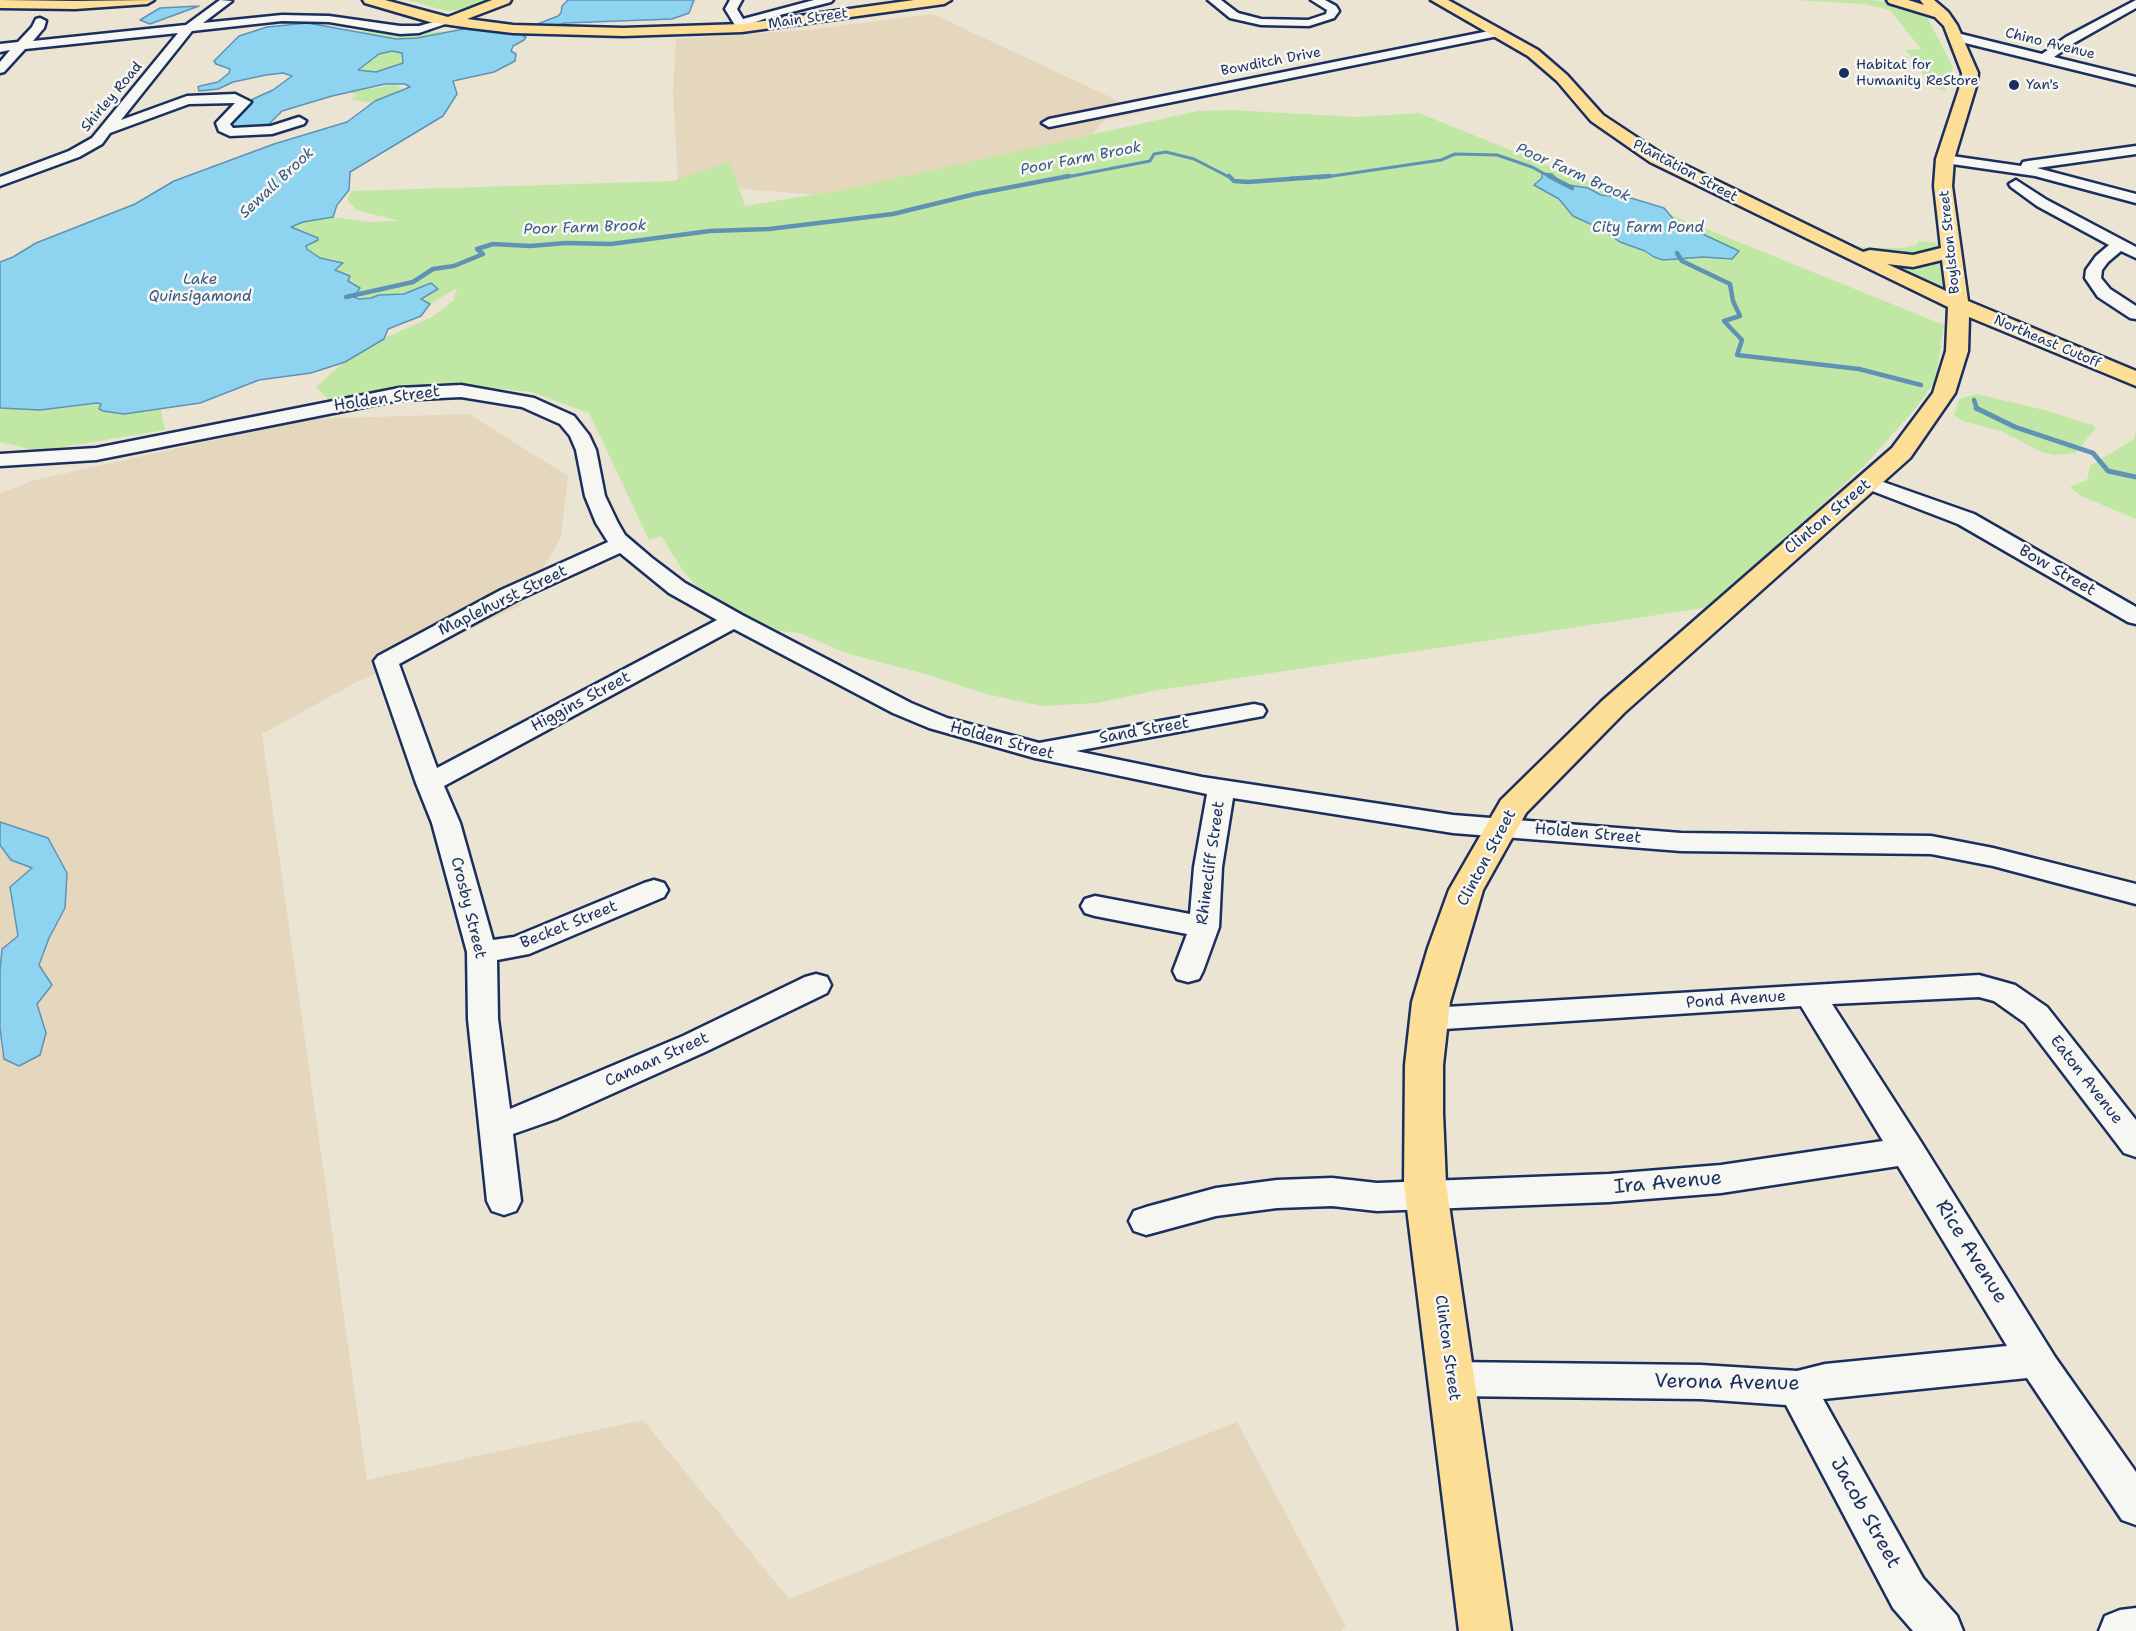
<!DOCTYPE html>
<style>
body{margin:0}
canvas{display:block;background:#ece4d3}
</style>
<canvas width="2136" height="1631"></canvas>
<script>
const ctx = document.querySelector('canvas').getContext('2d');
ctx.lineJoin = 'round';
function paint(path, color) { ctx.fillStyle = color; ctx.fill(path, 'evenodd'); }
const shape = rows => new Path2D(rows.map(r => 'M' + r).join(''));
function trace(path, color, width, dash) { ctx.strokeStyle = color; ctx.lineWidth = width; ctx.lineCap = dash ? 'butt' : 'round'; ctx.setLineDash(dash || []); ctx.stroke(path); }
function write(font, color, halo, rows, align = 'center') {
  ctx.font = font + ' "Shantell Sans",sans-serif'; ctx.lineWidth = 5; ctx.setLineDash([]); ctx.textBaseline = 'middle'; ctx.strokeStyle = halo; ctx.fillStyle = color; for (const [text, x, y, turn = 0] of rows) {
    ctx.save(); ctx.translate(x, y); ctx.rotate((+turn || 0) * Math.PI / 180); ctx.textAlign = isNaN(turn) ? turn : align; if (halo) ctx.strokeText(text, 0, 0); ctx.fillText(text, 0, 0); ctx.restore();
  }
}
const built = shape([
 [933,14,1142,112,1103,121,1084,145,818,195,678,184,673,92,676,39,806,30],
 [469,414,568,476,561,538,520,606,357,682,262,734,367,1480,643,1420,789,1599,1237,1422,1346,1627,1341,1631,0,1631,0,493,35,480,308,419]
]);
const green = shape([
 [407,0,491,0,470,9,447,11],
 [1795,0,1873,0,1902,5,1921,13,1928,19,1953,67,1945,91,1932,87,1906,50,1921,49,1890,10,1864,4],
 [325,31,517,32,534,33,532,36,510,38,400,41],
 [392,51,402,53,403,63,376,72,358,69,379,54],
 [394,85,402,88,389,96,371,103,350,99,357,95,351,93,355,91],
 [1231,110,1358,117,1419,113,1944,325,1936,380,1915,409,1865,465,1710,607,1159,690,1097,703,1042,706,985,694,925,674,846,653,799,633,773,630,744,615,695,585,682,569,661,536,649,540,589,413,531,392,438,382,330,401,316,387,357,350,430,318,453,301,457,288,430,304,420,300,437,289,431,283,404,294,379,295,371,298,354,297,348,281,334,270,342,264,337,260,320,258,307,249,306,246,318,240,290,228,303,222,333,217,369,222,399,221,357,210,347,200,351,191,672,181,730,162,745,206,842,190,1198,111],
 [1919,241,1938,243,1937,248,1933,253,1924,257,1870,254,1847,245,1872,248,1902,248,1916,245],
 [1883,262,1917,265,1940,262,1943,290],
 [1977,394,2044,410,2093,425,2095,429,2075,453,2054,455,2042,452,2001,431,1962,421,1954,415,1959,399],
 [0,403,160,405,165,430,38,451,0,442],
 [2136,431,2136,519,2081,496,2070,487,2087,480,2090,466,2134,439]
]);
const water = shape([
 [568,0,694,0,689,13,672,19,565,23,528,33,523,36,526,37,524,40,513,46,511,51,516,54,515,61,494,72,453,81,457,94,443,116,350,172,349,190,337,205,333,217,303,222,291,227,318,238,318,240,306,246,307,249,320,258,343,263,335,270,350,276,348,281,360,288,354,297,359,299,371,298,379,295,404,294,431,283,438,289,421,299,430,304,421,316,388,329,384,339,345,362,311,373,259,380,200,403,124,414,103,411,99,409,101,404,97,403,40,410,0,408,0,262,13,257,36,243,135,204,174,181,274,144,347,122,375,101,410,87,405,84,385,84,332,96,282,111,266,127,243,131,228,127,233,117,243,112,253,99,273,90,292,76,283,73,266,75,233,82,218,89,199,91,198,87,200,86,218,82,229,73,230,69,216,64,214,61,239,36,267,27,308,23,396,39,417,38,469,28,517,32,558,16,561,13,562,6,568,0],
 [392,51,402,53,403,63,376,72,358,70,379,54,392,51],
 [199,6,150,24,140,20,160,8,199,6],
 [1542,173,1552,174,1562,184,1588,188,1601,195,1631,198,1664,208,1675,221,1739,251,1732,259,1703,257,1663,260,1654,257,1645,251,1620,242,1601,229,1573,216,1559,199,1534,185,1542,178,1542,173],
 [0,822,48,838,67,873,65,908,49,938,39,965,52,985,37,1004,46,1033,40,1055,19,1066,4,1059,0,1028,0,970,2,949,18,936,10,887,32,868,11,860,0,845,0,822]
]);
const streamFar2 = shape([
 [1062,178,1150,161,1154,154,1166,152,1194,159,1231,178],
 [1291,178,1311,178],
 [1319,178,1441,160,1455,154,1497,155,1532,167,1552,178]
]);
const streamFar1 = shape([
 [1229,176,1234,181,1248,182,1330,176],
 [1549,176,1572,188],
 [1677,253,1682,261,1730,284,1733,301,1740,316,1724,321,1742,340,1737,355,1859,369,1921,385],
 [346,297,413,282,433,269,454,266,483,254,477,249,493,244,530,246,566,243,611,244,710,231,769,229,893,214,975,194,1069,176],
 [1974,400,1977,409]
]);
const stream = shape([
 [1976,408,2015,427,2093,453,2108,471,2136,477]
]);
const minor = shape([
 [220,0,232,1,203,23,282,15,329,16,400,26,419,26,448,18,454,21,419,33,400,34,329,22,282,21,192,31,121,120,187,96,235,94,251,102,230,124,233,128,271,126,299,117,306,121,304,124,272,134,230,136,219,131,216,123,235,103,189,104,110,133,102,144,79,157,0,186,0,177,69,151,92,138,178,33,25,49,4,72,0,73,0,62,10,50,0,52,0,44,18,42,32,27,36,19,40,18,46,21,44,28,33,41,186,25,220,0],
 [730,0,742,0,737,9,743,19,814,0,833,0,831,2,764,19,750,24,746,30,742,31,738,30,725,9,730,0],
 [1208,0,1221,0,1238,13,1261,19,1308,20,1326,14,1327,10,1311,0,1325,0,1336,6,1339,11,1334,18,1309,26,1261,25,1230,18,1208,0],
 [2136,0,2136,8,2074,43,2054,57,2136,77,2136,85,1953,40,1951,37,1957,33,2042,54,2066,37,2136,0],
 [1499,29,1503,31,1503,35,1049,127,1042,123,1049,119,1499,29],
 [2136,146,2136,154,2037,168,2136,194,2136,203,2035,176,1945,163,1938,159,1945,155,2021,166,2023,162,2028,161,2136,146],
 [2016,180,2047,200,2136,247,2136,258,2121,251,2108,262,2102,270,2101,278,2110,289,2136,306,2136,319,2130,318,2098,297,2085,278,2086,270,2096,256,2109,245,2037,206,2011,187,2009,184,2016,180],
 [461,385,534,398,574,416,589,435,596,450,605,496,618,523,625,535,652,558,685,583,742,615,911,703,947,718,1039,743,1254,704,1263,706,1266,711,1263,716,1076,751,1202,777,1453,815,1681,833,1931,836,1993,848,2136,884,2136,904,1993,866,1931,854,1681,851,1453,833,1233,798,1222,867,1219,927,1203,971,1199,979,1188,982,1177,979,1173,971,1187,934,1095,916,1085,913,1081,906,1085,899,1095,896,1190,914,1194,867,1207,794,1035,758,929,728,893,713,734,629,444,786,460,823,493,940,514,937,644,883,654,880,664,883,668,890,664,897,529,954,497,960,498,1019,510,1109,683,1036,805,977,816,974,827,977,831,985,827,993,705,1052,556,1119,513,1134,521,1201,516,1211,504,1215,492,1211,487,1201,468,1019,467,952,432,823,416,783,374,661,378,656,501,590,608,542,596,523,585,496,576,450,570,436,560,424,522,407,461,397,399,400,96,460,0,466,0,454,96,448,399,388,461,385],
 [620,553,669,593,717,620,437,768,399,664,517,600,620,553],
 [1869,477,1974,514,2136,607,2136,624,2128,622,1958,524,1862,487,1859,483,1862,479,1869,477],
 [1979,975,2015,985,2047,1007,2136,1120,2136,1157,2124,1153,2025,1023,1994,1001,1979,997,1832,1004,1921,1142,2055,1357,2136,1472,2136,1525,2122,1520,2027,1378,1823,1399,1923,1578,1957,1616,1963,1631,1913,1631,1893,1608,1786,1405,1701,1399,1451,1396,1438,1391,1432,1379,1438,1367,1451,1362,1701,1365,1797,1371,1825,1364,2007,1346,1898,1166,1721,1193,1609,1202,1377,1211,1332,1206,1277,1208,1216,1216,1146,1235,1134,1231,1129,1221,1134,1211,1146,1207,1216,1188,1277,1180,1332,1178,1377,1183,1609,1174,1721,1165,1883,1141,1801,1006,1429,1030,1418,1027,1414,1019,1418,1011,1429,1008,1979,975],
 [2136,1608,2136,1631,2099,1631,2105,1616,2120,1610,2136,1608]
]);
const major = shape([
 [363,0,385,0,448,17,492,0,511,0,509,3,467,19,513,25,623,28,742,24,914,0,951,0,944,4,742,32,623,36,513,33,471,28,430,22,365,3,363,0],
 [1431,0,1448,0,1538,50,1567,75,1603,115,1662,154,1863,252,1870,250,1913,255,1941,248,1934,186,1936,159,1961,83,1962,73,1944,26,1935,17,1889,3,1887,0,1908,0,1924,5,1920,0,1934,0,1948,12,1957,25,1978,73,1977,83,1954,159,1952,186,1968,301,2136,371,2136,386,1969,317,1968,351,1955,393,1910,458,1624,713,1526,813,1483,890,1450,1002,1443,1065,1443,1113,1446,1184,1511,1631,1459,1631,1404,1184,1405,1065,1412,1002,1428,948,1449,890,1501,800,1602,701,1892,448,1933,393,1946,351,1948,307,1650,162,1591,121,1557,81,1528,56,1431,0],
 [1942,260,1946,291,1887,264,1913,267,1942,260]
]);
const highway = shape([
 [0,0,75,1,154,0,147,4,75,9,0,8,0,0]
]);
const markers = [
 [1844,73,6,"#1b2f5e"],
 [2014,85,6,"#1b2f5e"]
];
const farStreetnames = [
 ["Main Street",808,19,-8],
 ["Chino Avenue",2050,44,14],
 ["Bowditch Drive",1271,62,-11],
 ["Shirley Road",112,97,-50],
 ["Plantation Street",1685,171,28],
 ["Boylston Street",1950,242,-96],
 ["Northeast Cutoff",2047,342,23]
];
const farPoinames = [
 ["Habitat for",1856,65],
 ["Humanity ReStore",1856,81],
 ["Yan's",2026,85]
];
const farWaternames = [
 ["Poor Farm Brook",1081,159,-11],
 ["Poor Farm Brook",1573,173,24],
 ["Sewall Brook",277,183,-43],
 ["Poor Farm Brook",585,228,-2],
 ["City Farm Pond",1648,228],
 ["Lake",200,280],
 ["Quinsigamond",200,297]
];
const streetNames = [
 ["Holden Street",387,399,-8],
 ["Clinton Street",1828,517,-40],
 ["Bow Street",2057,571,30],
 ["Maplehurst Street",503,601,-26],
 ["Higgins Street",581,702,-28],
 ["Sand Street",1144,731,-10],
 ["Holden Street",1002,741,15],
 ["Holden Street",1588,834,5],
 ["Clinton Street",1487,858,-62],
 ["Rhinecliff Street",1211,863,-82],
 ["Crosby Street",468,908,76],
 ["Becket Street",569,925,-22],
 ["Pond Avenue",1736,1000,-4],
 ["Canaan Street",657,1060,-24],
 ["Eaton Avenue",2086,1080,52],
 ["Clinton Street",1447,1348,82]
];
const nearStreetnames = [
 ["Ira Avenue",1668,1183,-5],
 ["Rice Avenue",1971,1252,58],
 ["Verona Avenue",1727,1383,1],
 ["Jacob Street",1865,1513,61]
];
paint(built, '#e4d7bd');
paint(green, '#c0e8a4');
paint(water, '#8ed4f0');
trace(water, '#6092b6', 1.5);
trace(streamFar2, '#6092b6', 3);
trace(streamFar1, '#6092b6', 4.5);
trace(stream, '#6092b6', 5);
trace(minor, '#1b2f5e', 5);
trace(major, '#1b2f5e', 5);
trace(highway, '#1b2f5e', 5);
paint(minor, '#f6f6f2');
paint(major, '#fdde96');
paint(highway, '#fdde96');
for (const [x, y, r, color] of markers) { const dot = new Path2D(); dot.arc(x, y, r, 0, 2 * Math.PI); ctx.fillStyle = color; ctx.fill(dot); trace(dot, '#f6f6f2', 2); }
write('14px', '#1b2f5e', '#f6f6f2', farStreetnames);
write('14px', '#1b2f5e', '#f6f6f2', farPoinames, 'left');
write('italic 15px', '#385882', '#f6f6f2', farWaternames);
write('16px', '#1b2f5e', '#f6f6f2', streetNames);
write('20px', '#1b2f5e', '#f6f6f2', nearStreetnames);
</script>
